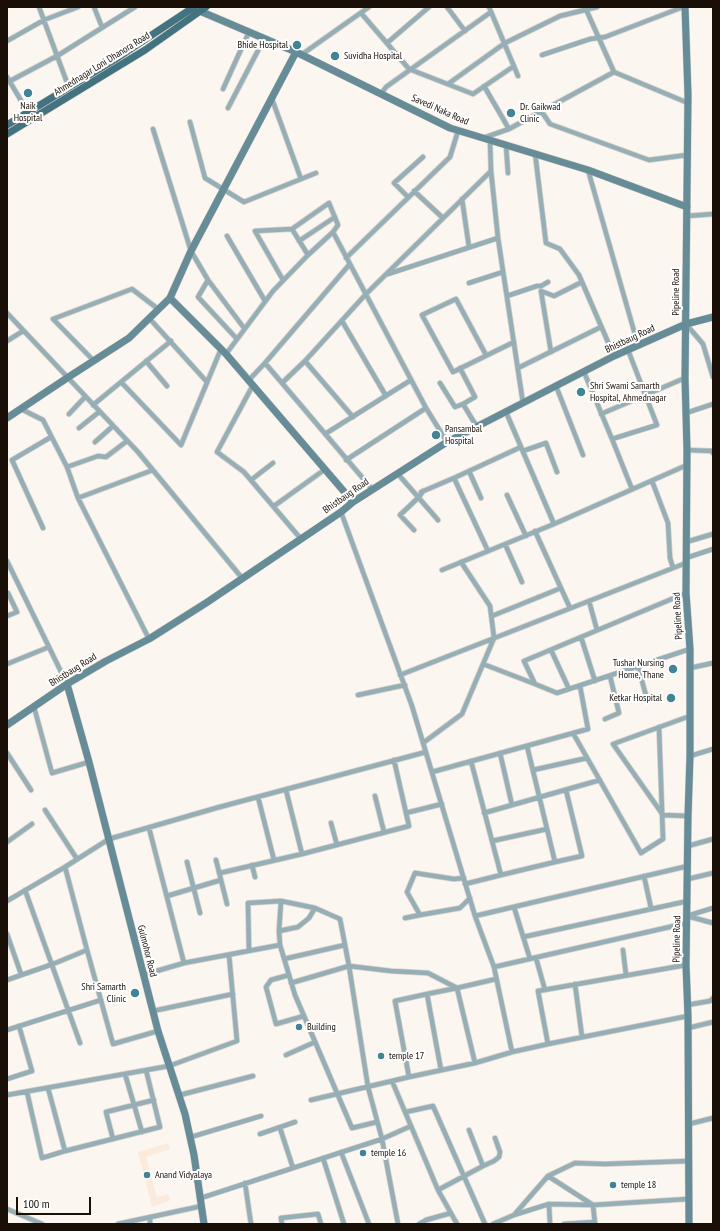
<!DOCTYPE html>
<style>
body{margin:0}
#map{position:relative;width:720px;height:1231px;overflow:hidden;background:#fcf6f0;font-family:"PT Sans Narrow",sans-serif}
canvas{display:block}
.frame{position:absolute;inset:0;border:8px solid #1a0f06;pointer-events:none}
.scale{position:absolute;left:16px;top:1197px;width:75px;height:18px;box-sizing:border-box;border:2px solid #1a0f06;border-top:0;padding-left:5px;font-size:12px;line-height:14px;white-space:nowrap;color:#1a0f06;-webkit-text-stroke:3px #fff;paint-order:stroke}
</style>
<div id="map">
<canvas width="720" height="1231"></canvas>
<div class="frame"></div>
<div class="scale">100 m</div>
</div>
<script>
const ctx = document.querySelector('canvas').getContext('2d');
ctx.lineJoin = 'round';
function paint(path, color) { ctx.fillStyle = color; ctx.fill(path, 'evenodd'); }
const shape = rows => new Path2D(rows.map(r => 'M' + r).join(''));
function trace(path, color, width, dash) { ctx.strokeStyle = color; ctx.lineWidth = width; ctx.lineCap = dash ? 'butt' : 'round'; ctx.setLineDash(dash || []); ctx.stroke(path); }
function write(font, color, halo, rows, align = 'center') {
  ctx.font = font + ' "PT Sans Narrow",sans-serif'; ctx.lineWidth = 4; ctx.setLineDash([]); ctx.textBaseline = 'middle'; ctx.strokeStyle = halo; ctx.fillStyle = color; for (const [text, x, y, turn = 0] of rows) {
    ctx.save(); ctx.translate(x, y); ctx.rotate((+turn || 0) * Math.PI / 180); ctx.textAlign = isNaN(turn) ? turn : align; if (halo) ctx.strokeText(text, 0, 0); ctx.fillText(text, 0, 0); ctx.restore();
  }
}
const built = shape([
 [168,1143,170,1149,146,1157,157,1197,168,1194,171,1200,152,1207,138,1152]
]);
const street = shape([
 [39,7,69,88],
 [94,7,102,27],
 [447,7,465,31],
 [489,7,518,76],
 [585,7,614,72,688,103],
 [361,13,409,69,473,94,514,66],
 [7,41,44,20,78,7],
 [387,43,429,7],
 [301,55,369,7],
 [542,55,590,39,605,37,683,7],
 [7,77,32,119],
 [10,81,57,56,135,7],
 [448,84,505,43,560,16,597,7],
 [484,86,509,129],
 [223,89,249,32],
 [381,94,386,87,491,12],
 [272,99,301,179],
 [228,108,264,39],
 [542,112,550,124,649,160,687,155],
 [190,122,205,178,244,202,316,173],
 [153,129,191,251,208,280,244,328],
 [483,138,509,129,614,72],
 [490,140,491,171,498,238,523,403],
 [506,145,508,173],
 [535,153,546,243,560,249,579,275,582,282,554,296,541,291,551,352],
 [588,170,638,345],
 [414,191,443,218],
 [408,197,394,183,423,157],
 [462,199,469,247],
 [687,216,713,214],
 [292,229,308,255],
 [227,236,265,301],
 [299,241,335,217],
 [346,258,450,157,458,131],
 [388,274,498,238],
 [208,280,198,297,237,339],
 [283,280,255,231,292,229,329,203,338,225,333,232],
 [582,282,614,356],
 [469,283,503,272],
 [507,296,537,286,541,286,548,282],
 [7,313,138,452,242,578],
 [149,318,207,382],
 [342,321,386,396],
 [686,324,703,344,713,377],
 [7,341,23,331],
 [226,354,273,291,308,255,333,232,426,408,447,442],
 [486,355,456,299,422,315,453,372,514,342],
 [93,360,53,319,132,289,158,309],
 [146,361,167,386],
 [305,361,353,417],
 [265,363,372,489],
 [460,368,475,397,463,404,477,427],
 [518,368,601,327],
 [584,372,612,439,657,425,628,350],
 [248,381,265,363,349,265],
 [121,382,181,445,221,349],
 [282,383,305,361,366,294,491,171],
 [440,383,455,407,463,404],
 [253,385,217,452,244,472,301,539],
 [556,386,583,455],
 [93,405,171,341],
 [21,409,43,420,67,467,78,498,153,470],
 [506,412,554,524],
 [686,413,713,404],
 [69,414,85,397],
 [601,414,685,378],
 [79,428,99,412],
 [325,434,411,380],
 [612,439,632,489],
 [95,442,113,426],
 [687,450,712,451,713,453],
 [523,451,546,443,557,472],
 [346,460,426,408],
 [67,467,98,456,106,457,127,441],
 [469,471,481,498],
 [398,474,438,520],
 [251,480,273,463],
 [652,481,668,523,670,558,673,568],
 [421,492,454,478],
 [507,495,526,536],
 [78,498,149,639],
 [274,506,324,470],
 [341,512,412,706,475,916,494,967,512,1052],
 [43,528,12,460,51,437],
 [414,530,400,515,419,497,423,491],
 [535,531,570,608],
 [686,542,713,534],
 [505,544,522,582],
 [488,551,454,478,521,447],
 [686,558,713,549],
 [7,561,67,684],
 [442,570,554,524,687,465],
 [7,593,8,593,17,612,7,616],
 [686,593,524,661,535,684,557,693,690,649],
 [589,601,597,630],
 [492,616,561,588],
 [581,637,595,681],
 [551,650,569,689],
 [7,664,49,647],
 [483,664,535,684],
 [638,667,647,699],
 [690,668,713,663],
 [400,675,686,563],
 [358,695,405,685],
 [34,707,52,773,89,762],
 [605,719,619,713,610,676],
 [573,733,641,853,663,839,659,727],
 [423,743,462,714,494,638,490,606,461,562],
 [7,753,31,790],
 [500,753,512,805],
 [690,756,713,749],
 [533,770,587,758],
 [432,772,588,729,580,686],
 [375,796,384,832],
 [258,797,274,860],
 [45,810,77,859],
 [406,813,442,804],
 [484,813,600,780],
 [688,816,663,815,613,744,690,716],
 [331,823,337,845],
 [492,841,547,829],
 [7,842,32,824],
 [688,846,713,839],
 [302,854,409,826,394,760],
 [216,860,227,904],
 [187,862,200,913],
 [555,862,582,856,566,790],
 [252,865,255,877],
 [65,867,87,950,113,1044,158,1031],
 [220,873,302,854,286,790],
 [501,875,555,862,527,746],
 [644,876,651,908],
 [464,878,454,879,415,873,407,892,420,915,460,908,470,898],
 [688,879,713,873],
 [465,884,501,875,471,761],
 [25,890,80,1043],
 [167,896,221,880],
 [7,901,65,867,109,839,216,808,426,752],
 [514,907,530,959],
 [475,916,688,866],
 [687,916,713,908],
 [687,916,713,923],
 [405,918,420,915],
 [279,931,280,945,295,995,352,1128,377,1122],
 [7,934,21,974],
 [523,937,688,901],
 [623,950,626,975],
 [249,951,248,903,281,901,315,908],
 [536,958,545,990],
 [284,959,345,945],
 [184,963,280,945],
 [494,967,687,923],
 [143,975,184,963,149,828],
 [289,975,271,980,266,987,276,1024,304,1016],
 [7,980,53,964,87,950],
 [291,983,349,966,391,971,428,973,457,988,427,994,441,1070],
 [575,984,582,1037],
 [687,1005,710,1001,713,998],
 [153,1011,233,994],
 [688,1028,713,1022],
 [7,1030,101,1000],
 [548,1044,538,991,686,965],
 [286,1055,315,1042],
 [475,1063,457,988,496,979],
 [125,1074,142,1132],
 [409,1077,395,1001,427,994],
 [7,1079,32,1071,19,1026],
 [392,1081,438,1190,457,1224],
 [48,1088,65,1151,160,1127,146,1070],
 [27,1092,42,1158,65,1151],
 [7,1095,169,1066,237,1041,229,955],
 [180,1095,253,1076],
 [311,1100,409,1077,475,1063,512,1052,548,1044,688,1016],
 [406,1112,433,1106,485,1224],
 [689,1124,713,1118],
 [280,1128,293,1168],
 [260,1134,295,1122],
 [191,1137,261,1116],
 [113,1139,106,1112,154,1100],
 [341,1152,369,1224],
 [323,1158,344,1224],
 [483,1166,494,1161,499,1157,500,1152,495,1138],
 [548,1176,593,1205,595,1224],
 [245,1183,251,1224],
 [438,1190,483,1166,469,1130],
 [201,1198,382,1139,368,1087,349,966,340,919,315,908,309,918,298,927,279,931,281,901],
 [7,1209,42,1224],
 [514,1215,549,1204],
 [150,1217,150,1224],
 [118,1224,202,1206],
 [282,1224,281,1218,318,1214,321,1224],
 [398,1224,382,1139,411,1126],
 [419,1224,426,1220,451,1213],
 [493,1224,514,1215,548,1176,575,1163,605,1164,689,1161],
 [550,1224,549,1204,593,1205,688,1199],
 [564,1224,595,1222]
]);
const secondary = shape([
 [685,7,688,95,685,378,687,450,686,593,690,649,690,756,688,816,686,965,688,1016,689,1224],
 [195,9,296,52,450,128,588,170,687,207],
 [170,298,226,354,353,502],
 [7,418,67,378,129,338,170,298,191,251,296,52],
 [67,684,89,762,158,1031,185,1114,194,1155,204,1224],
 [7,725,67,684,106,661,149,639,206,603,341,512,353,502,447,442,614,356,686,324,713,317]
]);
const primary = shape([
 [7,125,114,60,194,7],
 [7,134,145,50,206,7]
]);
const markers = [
 [297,45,5,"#428496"],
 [335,56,5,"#428496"],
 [28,93,5,"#428496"],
 [511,113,5,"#428496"],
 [581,392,5,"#428496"],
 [436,435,5,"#428496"],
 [673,669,5,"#428496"],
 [671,698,5,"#428496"],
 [135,993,5,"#428496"],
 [299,1027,4,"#428496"],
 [381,1056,4,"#428496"],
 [363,1153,4,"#428496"],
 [147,1175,4,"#428496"],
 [613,1185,4,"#428496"]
];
const poiNames = [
 ["Bhide Hospital",288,45,"right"],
 ["Suvidha Hospital",344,56],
 ["Naik",28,106,"center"],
 ["Hospital",28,118,"center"],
 ["Dr. Gaikwad",520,107],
 ["Clinic",520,119],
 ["Shri Swami Samarth",590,386],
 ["Hospital, Ahmednagar",590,398],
 ["Pansambal",445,429],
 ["Hospital",445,441],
 ["Tushar Nursing",664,663,"right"],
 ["Home, Thane",664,675,"right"],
 ["Ketkar Hospital",662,698,"right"],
 ["Shri Samarth",126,987,"right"],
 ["Clinic",126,999,"right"],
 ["Building",307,1027],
 ["temple 17",389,1056],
 ["temple 16",371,1153],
 ["Anand Vidyalaya",155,1175],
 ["temple 18",621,1185]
];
const streetNames = [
 ["Ahmednagar Loni Dhanora Road",102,64,-32],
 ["Savedi Naka Road",440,110,24],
 ["Pipeline Road",676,292,-90],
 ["Bhistbaug Road",630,339,-25],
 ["Bhistbaug Road",346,496,-35],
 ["Pipeline Road",678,616,-93],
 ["Bhistbaug Road",73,670,-32],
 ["Pipeline Road",677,939,-89],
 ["Gulmohor Road",147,951,76]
];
paint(built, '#faebdd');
trace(street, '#d8d1cb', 6);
trace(secondary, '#d8d1cb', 8);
trace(primary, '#d8d1cb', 8);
trace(street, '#96afb7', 4.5);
trace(secondary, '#668c97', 7);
trace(primary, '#437381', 7);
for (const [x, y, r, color] of markers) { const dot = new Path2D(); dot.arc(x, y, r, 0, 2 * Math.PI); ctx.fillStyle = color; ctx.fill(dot); trace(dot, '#fff', 1.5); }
write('10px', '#1a0f06', '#fff', poiNames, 'left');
write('10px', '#1a0f06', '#fff', streetNames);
</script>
